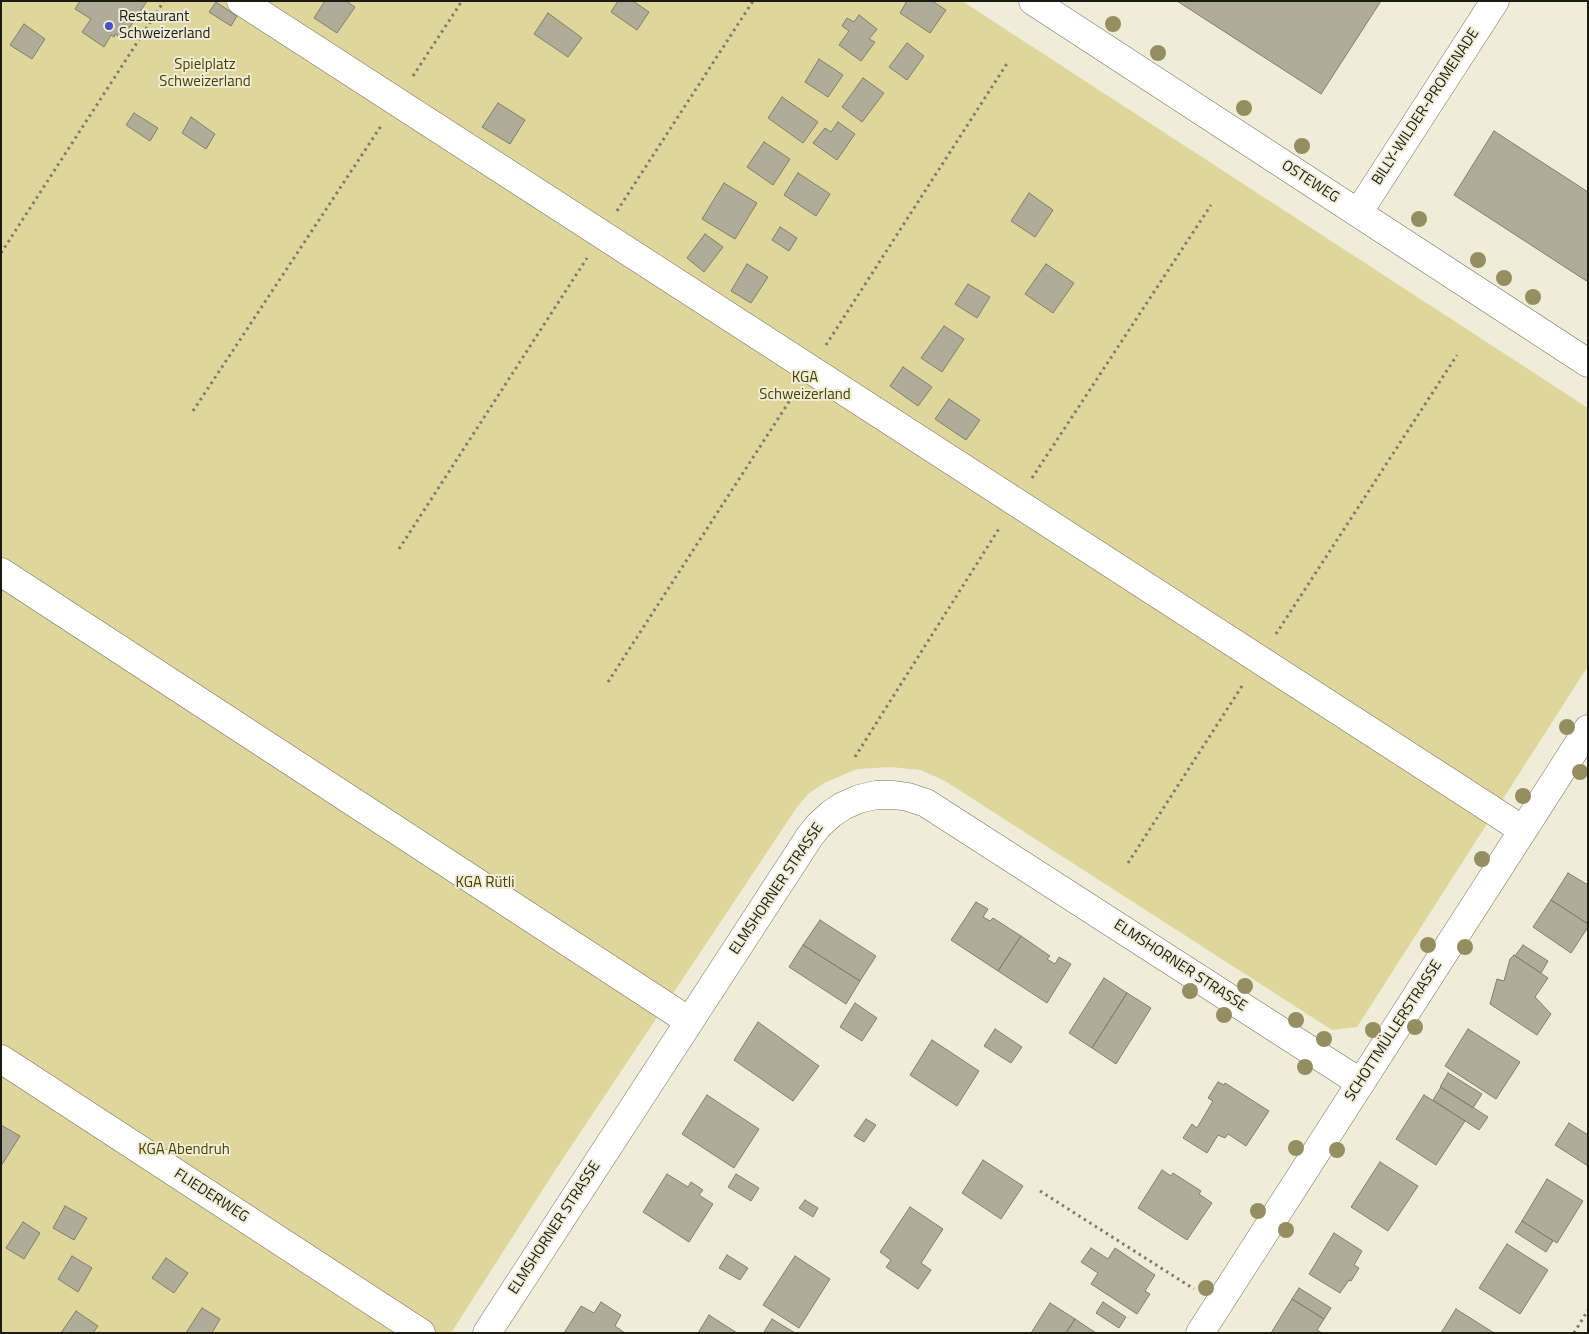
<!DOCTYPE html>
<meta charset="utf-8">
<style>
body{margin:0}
#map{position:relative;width:1589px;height:1334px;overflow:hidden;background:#efecd7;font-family:"Titillium Web",sans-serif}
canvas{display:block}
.frame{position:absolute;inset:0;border:2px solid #1c1b13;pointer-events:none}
</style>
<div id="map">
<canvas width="1589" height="1334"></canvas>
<div class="frame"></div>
</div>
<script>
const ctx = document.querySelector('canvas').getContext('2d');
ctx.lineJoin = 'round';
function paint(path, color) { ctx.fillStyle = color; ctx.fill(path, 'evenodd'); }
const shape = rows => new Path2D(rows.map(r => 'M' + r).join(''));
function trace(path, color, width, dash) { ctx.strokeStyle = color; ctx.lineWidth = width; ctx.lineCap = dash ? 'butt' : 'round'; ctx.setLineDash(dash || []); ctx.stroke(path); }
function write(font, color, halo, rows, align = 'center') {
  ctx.font = font + ' "Titillium Web",sans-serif'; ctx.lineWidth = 4; ctx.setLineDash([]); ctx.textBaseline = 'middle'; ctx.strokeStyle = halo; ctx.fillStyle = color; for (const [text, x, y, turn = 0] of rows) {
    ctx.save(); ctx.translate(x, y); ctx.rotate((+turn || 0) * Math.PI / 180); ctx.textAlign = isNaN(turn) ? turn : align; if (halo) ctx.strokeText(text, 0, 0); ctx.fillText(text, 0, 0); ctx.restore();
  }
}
const green = shape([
 [1,1,962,1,1588,408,1588,666,1357,1027,1332,1030,945,781,921,770,891,767,857,769,824,783,808,794,797,807,554,1172,451,1333,1,1333]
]);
const building = shape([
 [80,1,147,1,122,39,115,34,114,37,111,35,104,47,82,32,91,19,75,9,80,1],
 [325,1,346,1,355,7,337,33,314,18,325,1],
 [618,1,633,1,649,12,637,30,611,12,618,1],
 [907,1,932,1,946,10,930,33,900,13,907,1],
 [1177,1,1381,1,1321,94,1177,1],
 [216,2,237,16,231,26,209,12,216,2],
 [548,13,582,38,568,57,534,34,548,13],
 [859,15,877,29,869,39,875,42,861,61,839,45,849,31,842,26,847,18,854,22,859,15],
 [24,24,45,39,32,59,10,45,24,24],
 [907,43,924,56,907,80,889,67,907,43],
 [819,59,843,75,828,97,805,82,819,59],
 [863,78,884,93,862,122,842,107,863,78],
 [782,97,818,122,803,143,768,118,782,97],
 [498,103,525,120,510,144,482,127,498,103],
 [134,113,158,128,150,141,126,125,134,113],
 [191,117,215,134,206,149,182,133,191,117],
 [838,122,855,134,837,160,813,143,825,128,831,132,838,122],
 [1494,131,1588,192,1588,282,1454,195,1494,131],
 [764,142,790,159,773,185,747,167,764,142],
 [798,173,830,194,816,216,784,195,798,173],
 [724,183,757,203,735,239,702,219,724,183],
 [1029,193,1053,210,1035,237,1011,221,1029,193],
 [780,227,797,238,789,251,772,240,780,227],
 [705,234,723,247,704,272,687,258,705,234],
 [747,264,768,277,751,303,731,291,747,264],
 [1046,264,1074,283,1053,313,1025,294,1046,264],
 [968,284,990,297,977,318,955,304,968,284],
 [944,326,964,339,942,372,921,358,944,326],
 [903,367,932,387,918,406,890,386,903,367],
 [949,399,980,420,966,440,935,419,949,399],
 [1568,873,1588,885,1588,924,1551,900,1568,873],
 [1551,900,1588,924,1588,927,1571,953,1533,927,1551,900],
 [976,902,988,909,983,917,990,921,993,918,1021,936,998,971,951,940,976,902],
 [820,920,876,956,860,981,803,945,820,920],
 [1021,936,1050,956,1047,959,1055,964,1059,957,1071,964,1047,1003,998,971,1021,936],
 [803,945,860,981,846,1004,789,967,803,945],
 [1523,945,1548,961,1541,973,1515,956,1523,945],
 [1514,955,1548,978,1535,997,1551,1014,1537,1035,1490,1004,1497,979,1504,981,1510,959,1514,955],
 [1104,978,1127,993,1092,1048,1069,1033,1104,978],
 [1127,993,1151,1008,1116,1064,1092,1048,1127,993],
 [855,1003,877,1018,862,1041,840,1027,855,1003],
 [758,1022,819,1066,793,1101,734,1060,758,1022],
 [995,1029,1022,1047,1011,1063,984,1046,995,1029],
 [1468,1029,1520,1062,1496,1099,1445,1066,1468,1029],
 [932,1040,979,1071,957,1106,910,1075,932,1040],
 [1448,1073,1482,1094,1473,1108,1440,1087,1448,1073],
 [1218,1082,1224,1085,1225,1083,1269,1111,1246,1146,1228,1134,1225,1138,1218,1135,1207,1153,1183,1138,1192,1124,1197,1128,1213,1101,1208,1098,1218,1082],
 [1441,1087,1488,1117,1479,1130,1433,1100,1441,1087],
 [707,1095,759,1129,734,1168,682,1134,707,1095],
 [1424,1095,1465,1121,1436,1165,1396,1139,1424,1095],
 [866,1119,876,1125,864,1142,854,1136,866,1119],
 [1569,1123,1588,1135,1588,1166,1555,1145,1569,1123],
 [1,1125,20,1136,1,1166,1,1125],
 [983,1160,1023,1186,1001,1219,962,1193,983,1160],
 [1380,1162,1418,1186,1388,1231,1351,1207,1380,1162],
 [1162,1170,1171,1176,1173,1173,1201,1191,1199,1194,1212,1203,1187,1240,1138,1208,1162,1170],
 [667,1174,688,1187,691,1182,703,1190,699,1195,713,1204,689,1242,643,1212,667,1174],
 [736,1174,759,1188,751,1201,728,1187,736,1174],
 [1547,1179,1583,1201,1557,1243,1522,1221,1547,1179],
 [805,1200,818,1208,813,1217,799,1208,805,1200],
 [65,1206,87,1218,74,1240,53,1228,65,1206],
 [910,1207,943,1229,921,1263,931,1270,918,1289,886,1267,891,1260,880,1252,910,1207],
 [1522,1221,1553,1241,1546,1252,1515,1232,1522,1221],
 [23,1222,40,1233,24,1259,6,1248,23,1222],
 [1334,1233,1362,1251,1354,1265,1359,1268,1351,1281,1349,1280,1340,1293,1309,1274,1334,1233],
 [1507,1244,1548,1270,1520,1314,1479,1288,1507,1244],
 [1091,1248,1108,1259,1115,1248,1155,1275,1145,1291,1150,1294,1137,1314,1091,1284,1098,1273,1081,1262,1091,1248],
 [727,1255,748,1268,740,1280,719,1268,727,1255],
 [72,1256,92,1268,78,1292,58,1279,72,1256],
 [795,1256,830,1279,799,1328,763,1305,795,1256],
 [166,1258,188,1273,174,1293,152,1278,166,1258],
 [1299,1288,1331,1308,1324,1319,1292,1299,1299,1288],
 [1292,1299,1324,1319,1317,1330,1322,1333,1271,1333,1292,1299],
 [601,1302,621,1315,615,1326,625,1333,564,1333,581,1306,594,1313,601,1302],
 [1103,1302,1126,1317,1119,1328,1096,1313,1103,1302],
 [1050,1303,1075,1319,1066,1333,1031,1333,1050,1303],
 [202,1308,220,1319,212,1333,186,1333,202,1308],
 [1456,1309,1494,1333,1441,1333,1456,1309],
 [76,1311,98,1326,93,1333,61,1333,76,1311],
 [709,1315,737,1333,698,1333,709,1315],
 [772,1319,795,1333,764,1332,772,1319],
 [1075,1319,1096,1333,1066,1333,1075,1319]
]);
const path = shape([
 [413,76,462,1],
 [617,211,753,1],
 [1,253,164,1],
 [826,345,1008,62],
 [193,411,381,126],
 [1032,478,1211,205],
 [399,549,587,258],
 [1276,634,1457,355],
 [608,682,794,394],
 [855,757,1000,527],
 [1128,863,1244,683],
 [1040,1191,1194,1289],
 [1574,1333,1588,1310]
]);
const minor = shape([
 [241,1,1523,830],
 [1033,1,1588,363],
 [1358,213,1495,1],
 [1,572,689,1021],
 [1,1059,421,1333],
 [487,1333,810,836,818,826,831,814,843,806,859,799,876,795,894,795,908,797,926,803,1361,1083],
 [1200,1333,1588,729]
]);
const trees = [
 [1113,24],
 [1158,53],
 [1244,108],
 [1302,146],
 [1419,219],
 [1478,260],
 [1504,278],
 [1533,297],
 [1567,727],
 [1580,772],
 [1523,796],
 [1482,859],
 [1428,945],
 [1465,947],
 [1245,986],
 [1190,991],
 [1224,1015],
 [1296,1020],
 [1415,1027],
 [1373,1030],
 [1324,1039],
 [1305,1067],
 [1296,1148],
 [1337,1150],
 [1258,1211],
 [1286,1230],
 [1206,1288]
];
const markers = [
 [109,26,5,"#484ec3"]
];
const poiNames = [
 ["Restaurant",119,17],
 ["Schweizerland",119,34]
];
const parkNames = [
 ["Spielplatz",205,65],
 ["Schweizerland",205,82],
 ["KGA",805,378],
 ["Schweizerland",805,395],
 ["KGA Rütli",485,883],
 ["KGA Abendruh",184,1150]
];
const streetNames = [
 ["BILLY-WILDER-PROMENADE",1426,107,-57],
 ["OSTEWEG",1310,182,33],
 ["ELMSHORNER STRASSE",777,889,-56],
 ["ELMSHORNER STRASSE",1180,966,33],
 ["SCHOTTMÜLLERSTRASSE",1394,1031,-57],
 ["FLIEDERWEG",211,1196,33],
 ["ELMSHORNER STRASSE",555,1228,-57]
];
paint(green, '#ded69b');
paint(building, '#afad98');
trace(building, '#827f6c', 1);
trace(minor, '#777562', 29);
trace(path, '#7e7c6e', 3, [2.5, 4]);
trace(minor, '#fff', 28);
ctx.fillStyle = '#958e61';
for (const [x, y] of trees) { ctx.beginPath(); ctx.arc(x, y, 8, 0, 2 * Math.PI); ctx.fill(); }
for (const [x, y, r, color] of markers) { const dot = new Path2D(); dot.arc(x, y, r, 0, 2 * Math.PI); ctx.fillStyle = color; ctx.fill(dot); trace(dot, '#efecd7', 2); }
write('15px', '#1c1b13', '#efecd7', poiNames, 'left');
write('15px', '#4b4200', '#efecd7', parkNames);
write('15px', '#1c1b13', '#efecd7', streetNames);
</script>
